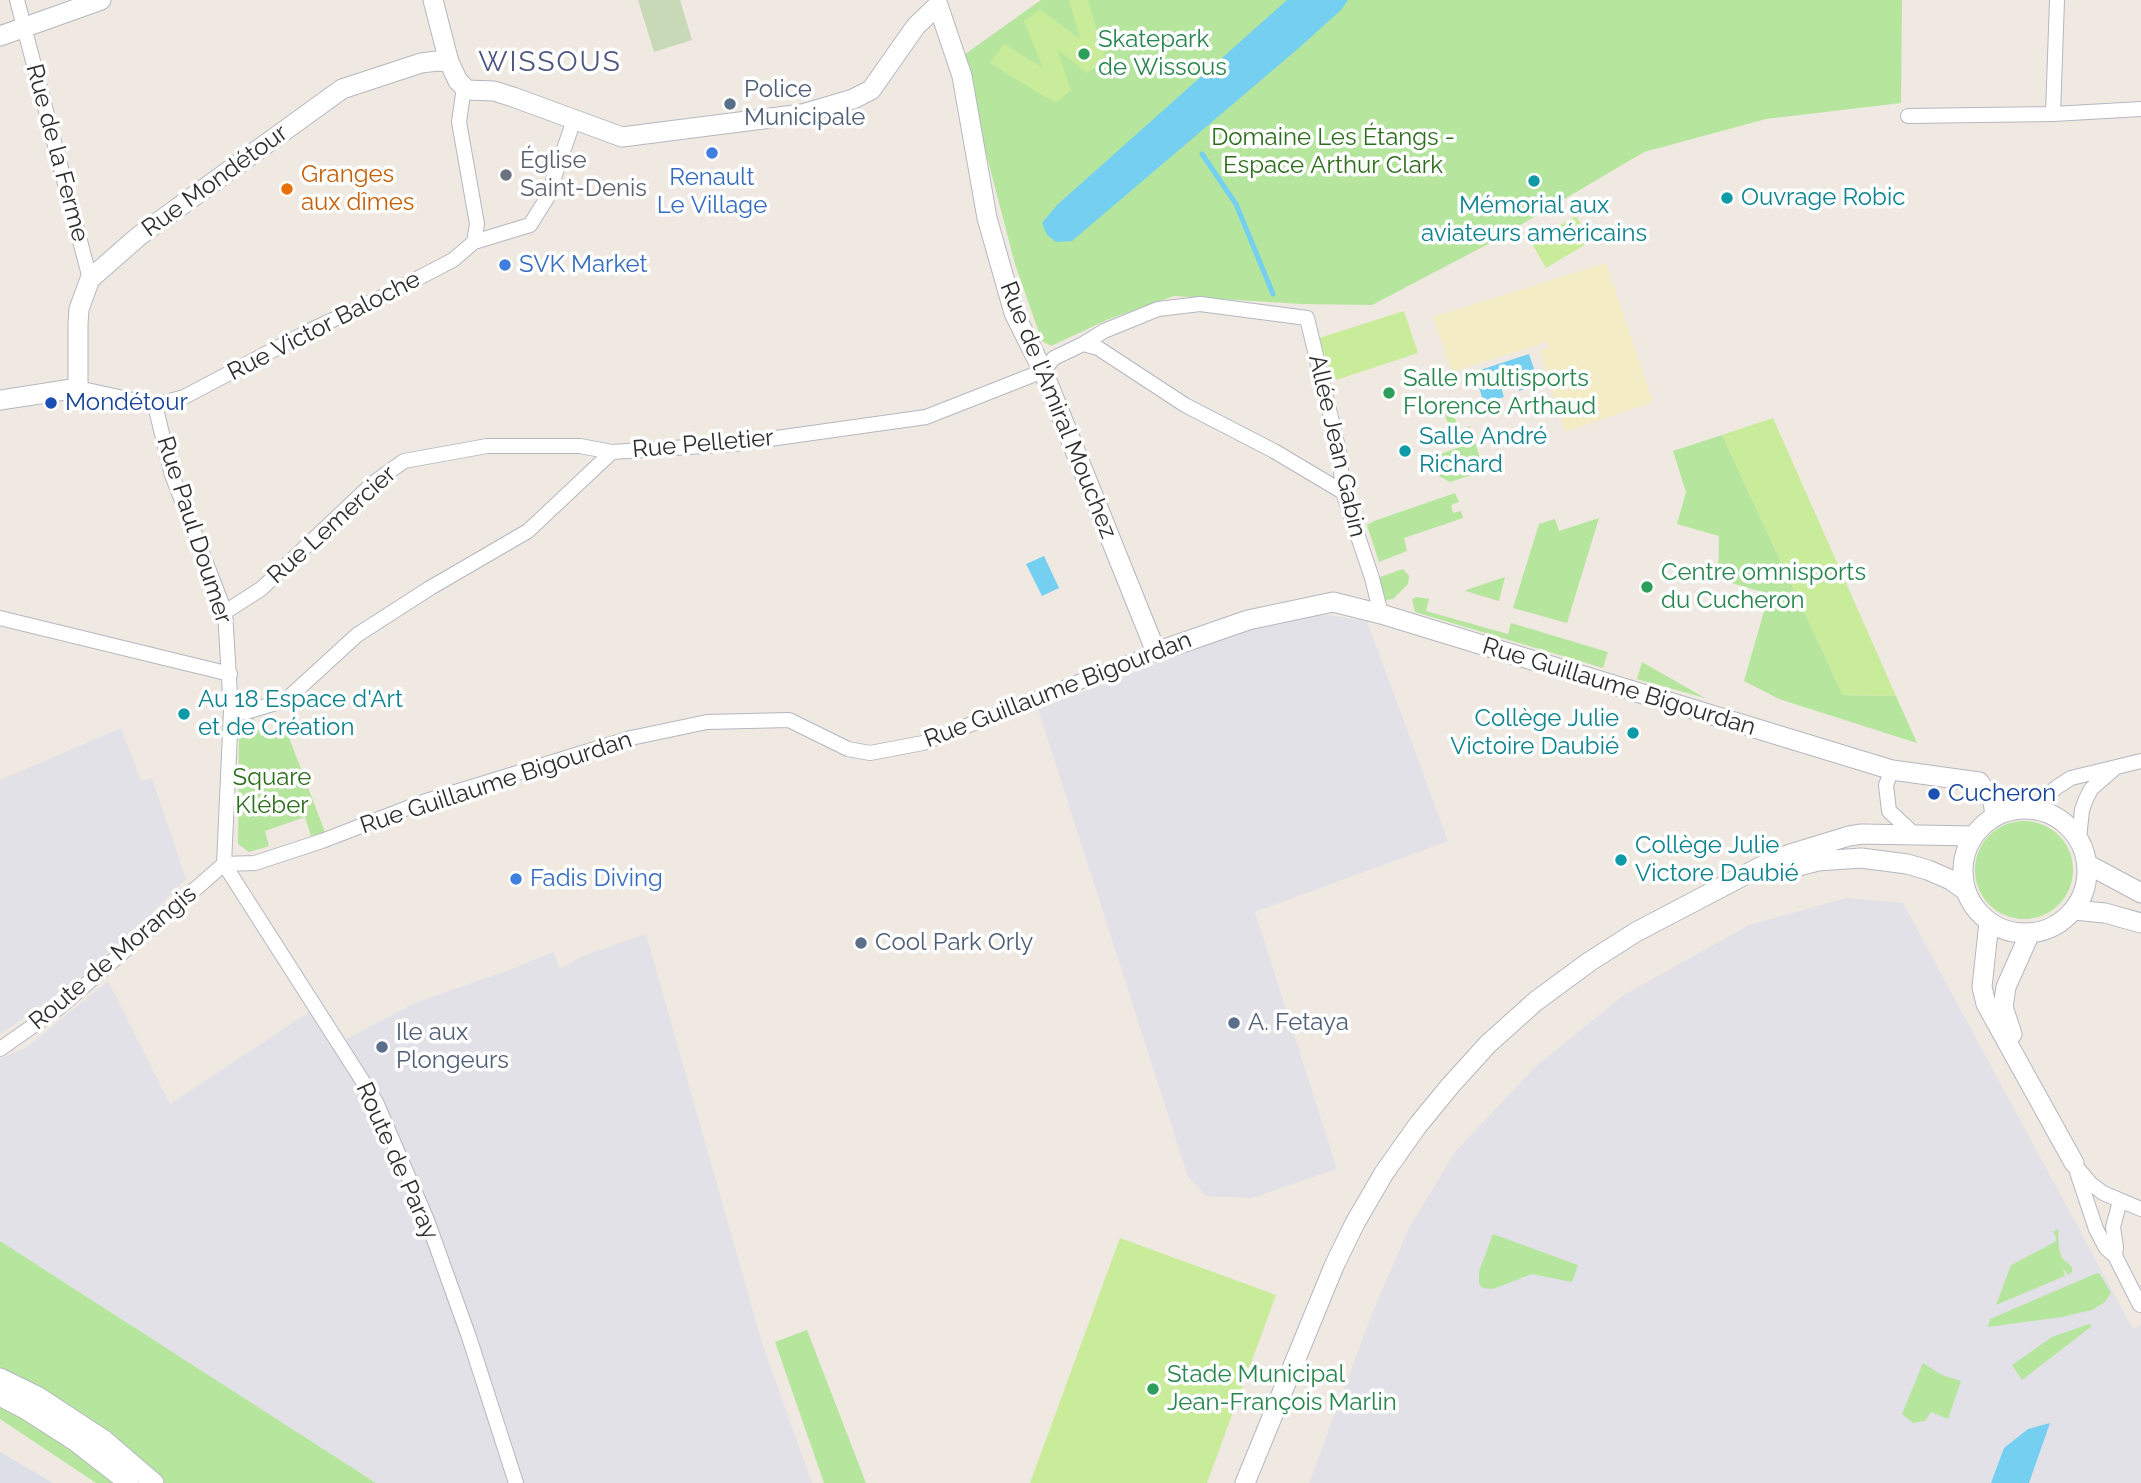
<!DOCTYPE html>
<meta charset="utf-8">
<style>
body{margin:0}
canvas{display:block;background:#efe9e1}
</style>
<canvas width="2141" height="1483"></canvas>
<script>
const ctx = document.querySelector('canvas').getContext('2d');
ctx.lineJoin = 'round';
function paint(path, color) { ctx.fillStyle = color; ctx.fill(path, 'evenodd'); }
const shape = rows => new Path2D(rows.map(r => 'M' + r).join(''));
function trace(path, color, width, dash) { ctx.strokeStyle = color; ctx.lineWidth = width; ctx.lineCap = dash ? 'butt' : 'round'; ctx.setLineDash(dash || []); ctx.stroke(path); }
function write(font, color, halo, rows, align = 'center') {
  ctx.font = font + ' Raleway,sans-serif'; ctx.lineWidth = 7; ctx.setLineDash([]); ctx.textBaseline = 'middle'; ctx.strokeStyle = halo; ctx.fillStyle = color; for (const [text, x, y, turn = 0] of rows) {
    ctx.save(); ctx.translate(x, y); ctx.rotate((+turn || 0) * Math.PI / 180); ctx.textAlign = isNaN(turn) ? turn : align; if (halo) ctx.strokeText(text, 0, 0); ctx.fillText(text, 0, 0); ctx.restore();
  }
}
const industrial = shape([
 [1321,614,1367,621,1448,841,1255,912,1337,1169,1252,1198,1206,1196,1188,1177,1038,709,1245,630],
 [121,728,141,781,152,778,186,879,141,924,69,987,0,1034,0,780],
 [1846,898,1903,903,2133,1329,2141,1324,2141,1483,1309,1483,1373,1311,1409,1228,1455,1152,1535,1067,1624,995,1749,925],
 [646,934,763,1346,812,1483,376,1483,0,1241,0,1059,27,1047,108,981,170,1104,309,1012,331,1047,415,1003,512,969,553,952,560,969,585,955]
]);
const airport = shape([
 [0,1452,53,1483,0,1483]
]);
const green = shape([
 [1041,0,1902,0,1901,103,1766,119,1644,152,1490,243,1372,305,1301,304,1174,296,1109,319,1051,346,1042,341,1015,264,961,57],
 [1451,410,1460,430,1470,426,1483,468,1481,472,1450,482,1439,476,1435,464,1444,462,1441,454,1462,446,1459,438,1450,430,1444,411],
 [1722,435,1843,695,1896,696,1917,743,1779,699,1744,681,1769,594,1718,579,1719,536,1677,524,1686,492,1673,451],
 [1455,493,1459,502,1451,505,1453,513,1461,511,1463,518,1404,538,1407,551,1379,562,1367,525,1374,521],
 [1599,518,1567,623,1513,608,1539,524,1555,519,1559,531],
 [1403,569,1409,576,1408,584,1393,599,1386,600,1377,578],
 [1505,577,1499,601,1465,591,1466,590],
 [1417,597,1429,599,1426,611,1508,634,1511,623,1608,652,1603,668,1415,612,1412,599],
 [1642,662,1705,698,1637,679],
 [253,717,261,736,285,727,325,832,311,836,305,817,265,831,269,846,249,852,238,844,239,720],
 '1975 870a49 49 0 1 1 98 0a49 49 0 1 1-98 0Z',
 [2058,1229,2059,1249,2062,1258,2072,1267,2072,1272,2068,1275,2063,1268,2065,1276,1996,1305,2011,1265,2055,1242,2056,1237,2053,1232],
 [1493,1234,1578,1265,1572,1282,1532,1274,1493,1289,1483,1288,1479,1284,1479,1271],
 [0,1241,376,1483,160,1483,0,1373],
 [2097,1273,2100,1274,2111,1293,2105,1302,2092,1310,2062,1317,1988,1327,1990,1319],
 [2089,1324,2092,1326,2022,1380,2012,1365,2052,1337],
 [807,1330,866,1483,824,1483,775,1342],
 [1923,1363,1942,1375,1961,1381,1948,1419,1931,1412,1925,1421,1913,1423,1902,1414],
 [0,1401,120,1483,96,1483,0,1419]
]);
const sand = shape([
 [1606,263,1653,402,1565,432,1540,350,1549,347,1547,342,1452,372,1433,317]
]);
const cemetery = shape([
 [638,0,680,0,692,40,654,52]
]);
const pitch = shape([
 [1069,0,1088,0,1106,60,1087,73,1057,49,1071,90,1055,103,990,63,1004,44,1043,68,1024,21,1040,9,1080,39],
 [1576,216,1591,241,1546,268,1531,242],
 [1404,311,1418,353,1333,381,1319,338],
 [1773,418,1896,696,1843,695,1722,435],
 [1120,1238,1276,1295,1207,1483,1030,1483]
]);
const water = shape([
 [1287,0,1348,0,1341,10,1300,47,1072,241,1056,242,1047,235,1042,223,1057,205],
 [1529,354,1539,384,1519,391,1515,379,1500,384,1504,397,1484,403,1474,372],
 [1044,556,1059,588,1042,596,1026,564],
 [2050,1423,2029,1483,1991,1483,2004,1448,2028,1429]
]);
const stream = shape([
 [1202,154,1236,204,1273,294]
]);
const street = shape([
 [17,0,90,279],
 [464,87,459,122,477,224,474,242],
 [2053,114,2057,0],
 [1908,116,2053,114,2141,109],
 [1083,344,1098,348,1185,405,1274,451,1343,492],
 [78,388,155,405,184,397,311,330,384,296,453,260,474,242,530,225,547,198,574,120],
 [155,405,172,475,225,612,231,711,224,864],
 [225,612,261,589,372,484,404,461,487,446,580,446,612,452],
 [0,618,230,674],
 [231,711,246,712,286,700,357,635,430,588,528,531,612,452,734,444,926,417,1043,371,1054,358,1083,344,1104,331,1158,309,1200,304,1307,318,1339,451,1343,492,1372,578,1381,614],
 [1892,770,1886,785,1889,811,1915,835],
 [2032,809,2057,787,2071,778,2141,761],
 [2079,839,2082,810,2086,799,2091,789,2114,769],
 [224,864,255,863,322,841,423,802,631,738,707,722,789,720,848,749,870,753,923,743,1156,652],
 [224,864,376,1102,427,1220,469,1337,516,1483],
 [0,1049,60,1007,224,864],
 [2074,1163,2096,1229,2106,1248,2115,1256,2140,1305],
 [2079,1170,2090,1183,2103,1193,2141,1209],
 [2115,1256,2116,1247,2113,1227,2120,1201]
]);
const secondary = shape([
 [433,0,449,62,458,81,467,90,494,91,513,97,622,137,802,114,853,99,871,90,916,26,938,5,962,76,987,218,1014,313,1043,371,1156,652,1248,620,1333,602,1381,614,1892,770,1979,782,1993,801,1995,816],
 [0,36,101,0],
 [0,400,78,388,78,324,79,309,90,279,139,236,342,89,421,63,437,61,449,62],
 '1963 871a62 62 0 1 1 124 0a62 62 0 1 1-124 0Z',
 [2087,864,2141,893],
 [1771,873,1818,861,1861,858,1907,864,1928,870,1951,880,1966,891],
 [2074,910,2105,913,2141,923],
 [1989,922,1982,987,1986,1004,2074,1163],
 [2012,1034,2003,1007,2006,987,2030,933],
 [0,1378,37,1396,104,1440,154,1483],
 [0,1396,25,1409,75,1441,129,1483],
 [1245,1483,1334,1266,1355,1223,1384,1173,1418,1125,1450,1086,1488,1044,1536,1001,1589,962,1636,932,1762,866,1790,854,1849,836,1862,834,1974,836]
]);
const markers = [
 [1084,54,7,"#2e9e5b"],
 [730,104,7,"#5c6f8a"],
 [712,153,7,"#3f7fe0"],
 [506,175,7,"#6b7280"],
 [1534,181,7,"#0f9aa8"],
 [287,189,7,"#e8710a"],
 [1727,198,7,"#0f9aa8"],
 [505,265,7,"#3f7fe0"],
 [1389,393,7,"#2e9e5b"],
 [51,403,7,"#1a4fb4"],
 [1405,451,7,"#0f9aa8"],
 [1647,587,7,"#2e9e5b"],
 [184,714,7,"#0f9aa8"],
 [1633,733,7,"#0f9aa8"],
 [1934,794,7,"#1a4fb4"],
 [1621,860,7,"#0f9aa8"],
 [516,879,7,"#3f7fe0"],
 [861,943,7,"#5c6f8a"],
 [1234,1023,7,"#5c6f8a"],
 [382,1047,7,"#5c6f8a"],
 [1153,1389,7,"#2e9e5b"]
];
const leisureNames = [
 ["Skatepark",1098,40],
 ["de Wissous",1098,68],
 ["Salle multisports",1403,379],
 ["Florence Arthaud",1403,407],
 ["Centre omnisports",1661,573],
 ["du Cucheron",1661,601],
 ["Stade Municipal",1167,1375],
 ["Jean-François Marlin",1167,1403]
];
const serviceNames = [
 ["Police",744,90],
 ["Municipale",744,118],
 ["Cool Park Orly",875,943],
 ["A. Fetaya",1248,1023],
 ["Ile aux",396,1033],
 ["Plongeurs",396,1061]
];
const parkNames = [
 ["Domaine Les Étangs -",1333,138],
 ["Espace Arthur Clark",1333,166],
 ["Square",272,778],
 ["Kléber",272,806]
];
const streetNames = [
 ["Rue de la Ferme",57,153,75],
 ["Rue Mondétour",215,181,-36],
 ["Rue Victor Baloche",324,326,-27],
 ["Rue de l'Amiral Mouchez",1058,410,68],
 ["Rue Pelletier",703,444,-5],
 ["Allée Jean Gabin",1337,446,77],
 ["Rue Lemercier",332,525,-42],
 ["Rue Paul Doumer",194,530,72],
 ["Rue Guillaume Bigourdan",1619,687,17],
 ["Rue Guillaume Bigourdan",1058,690,-21],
 ["Rue Guillaume Bigourdan",496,783,-18],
 ["Route de Morangis",113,958,-40],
 ["Route de Paray",397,1161,66]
];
const worshipNames = [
 ["Église",520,161],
 ["Saint-Denis",520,189]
];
const foodNames = [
 ["Granges",301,175],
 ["aux dîmes",301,203]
];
const shopNames = [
 ["Renault",712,178,"center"],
 ["Le Village",712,206,"center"],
 ["SVK Market",519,265],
 ["Fadis Diving",530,879]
];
const cultureNames = [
 ["Ouvrage Robic",1741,198],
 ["Mémorial aux",1534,206,"center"],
 ["aviateurs américains",1534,234,"center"],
 ["Salle André",1419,437],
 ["Richard",1419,465],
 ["Au 18 Espace d'Art",198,700],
 ["et de Création",198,728],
 ["Collège Julie",1619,719,"right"],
 ["Victoire Daubié",1619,747,"right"],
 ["Collège Julie",1635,846],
 ["Victore Daubié",1635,874]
];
const transitNames = [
 ["Mondétour",65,403],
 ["Cucheron",1948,794]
];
const quarterNames = [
 ["WISSOUS",550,63]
];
paint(industrial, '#e3e1e8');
paint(airport, '#dcdee8');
paint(green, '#b6e59e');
paint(sand, '#f3ecc5');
paint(cemetery, '#c8d9b8');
paint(pitch, '#c9ec9a');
paint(water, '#75cff0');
trace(stream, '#75cff0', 5);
trace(street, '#b4b7c1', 16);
trace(secondary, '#b4b7c1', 21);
trace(street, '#fff', 14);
trace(secondary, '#fff', 19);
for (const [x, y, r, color] of markers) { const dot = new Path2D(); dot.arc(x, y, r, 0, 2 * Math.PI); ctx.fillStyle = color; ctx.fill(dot); trace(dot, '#fff', 2.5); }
write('24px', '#27864d', '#fff', leisureNames, 'left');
write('24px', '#4e5e75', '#fff', serviceNames, 'left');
write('24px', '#2c6e1b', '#fff', parkNames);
write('24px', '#2e2e2e', '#fff', streetNames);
write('24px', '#5b616d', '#fff', worshipNames, 'left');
write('24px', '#c56008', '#fff', foodNames, 'left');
write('24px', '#366cbe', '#fff', shopNames, 'left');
write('24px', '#0d838f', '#fff', cultureNames, 'left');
write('24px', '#164399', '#fff', transitNames, 'left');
ctx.letterSpacing = '2px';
write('28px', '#4d5680', '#fff', quarterNames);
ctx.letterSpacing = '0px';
</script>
